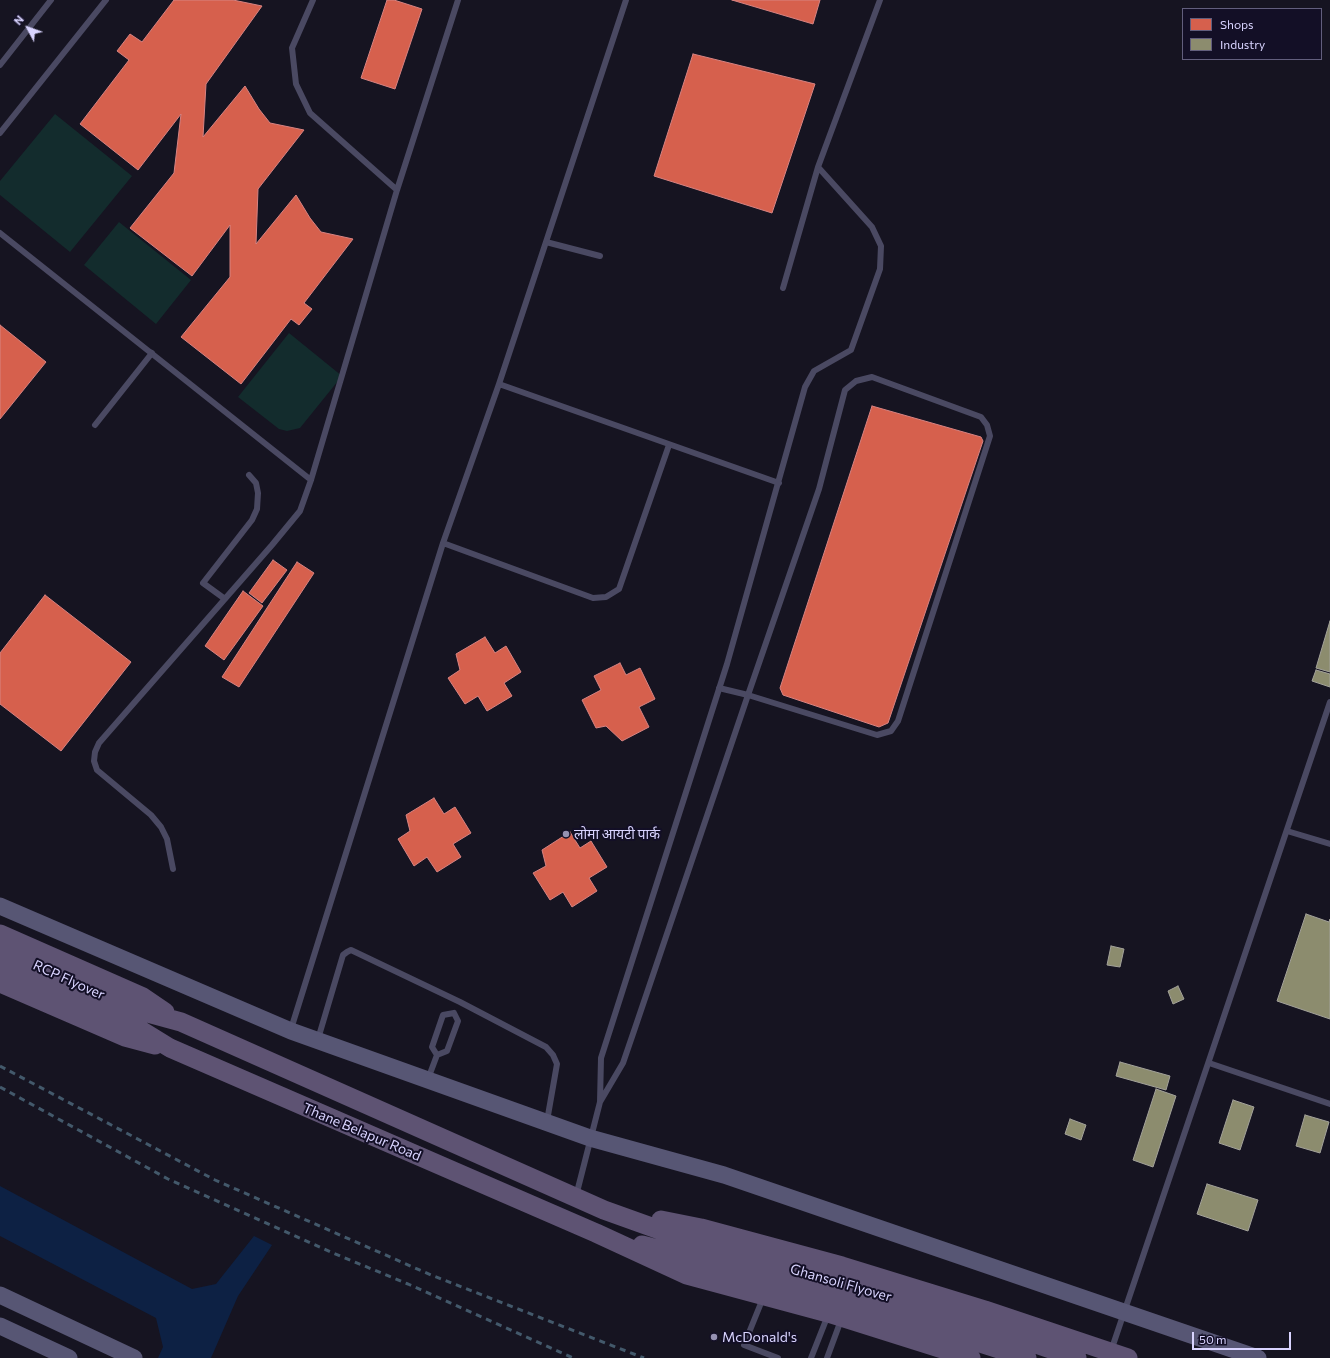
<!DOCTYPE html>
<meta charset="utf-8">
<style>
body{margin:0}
#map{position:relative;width:1330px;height:1358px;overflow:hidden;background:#161421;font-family:Commissioner,sans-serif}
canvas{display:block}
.legend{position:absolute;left:1182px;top:8px;width:140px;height:52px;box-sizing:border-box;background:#130f26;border:1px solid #625e7d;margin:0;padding:5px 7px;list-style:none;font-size:12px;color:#d9d4ff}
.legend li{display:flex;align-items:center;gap:8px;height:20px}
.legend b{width:20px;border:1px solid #625e7d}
.north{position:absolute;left:8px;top:8px;width:40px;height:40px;-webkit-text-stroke:3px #130f26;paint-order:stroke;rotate:311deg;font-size:11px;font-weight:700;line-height:16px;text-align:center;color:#d9d4ff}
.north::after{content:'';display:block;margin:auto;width:14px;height:18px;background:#d9d4ff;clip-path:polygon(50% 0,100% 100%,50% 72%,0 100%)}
.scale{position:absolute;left:1192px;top:1332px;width:99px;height:18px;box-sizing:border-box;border:2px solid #d9d4ff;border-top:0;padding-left:5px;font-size:12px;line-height:14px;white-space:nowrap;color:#d9d4ff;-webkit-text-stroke:3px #130f26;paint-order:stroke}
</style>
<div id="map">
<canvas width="1330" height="1358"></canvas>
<ul class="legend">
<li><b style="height:11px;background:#d6604d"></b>Shops</li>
<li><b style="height:11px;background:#8c8c6e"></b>Industry</li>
</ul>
<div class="north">N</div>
<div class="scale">50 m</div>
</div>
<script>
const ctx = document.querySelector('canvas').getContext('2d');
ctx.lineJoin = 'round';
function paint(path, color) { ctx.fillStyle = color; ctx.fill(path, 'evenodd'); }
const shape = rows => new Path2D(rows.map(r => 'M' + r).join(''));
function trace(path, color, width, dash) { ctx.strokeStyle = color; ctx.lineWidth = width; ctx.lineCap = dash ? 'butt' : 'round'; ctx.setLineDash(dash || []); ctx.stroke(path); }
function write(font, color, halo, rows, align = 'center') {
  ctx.font = font + ' Commissioner,"Noto Sans Devanagari",sans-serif'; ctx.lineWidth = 4; ctx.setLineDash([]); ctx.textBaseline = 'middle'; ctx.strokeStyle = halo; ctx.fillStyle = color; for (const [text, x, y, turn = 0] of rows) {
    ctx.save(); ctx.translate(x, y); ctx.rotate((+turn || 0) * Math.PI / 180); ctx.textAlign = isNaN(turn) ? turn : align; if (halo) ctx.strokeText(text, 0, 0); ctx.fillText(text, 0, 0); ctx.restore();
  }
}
const green = shape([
 [55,114,132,176,70,252,0,195,0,181],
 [119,222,191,280,156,324,84,265],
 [289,333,342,376,300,428,287,431,279,429,238,397]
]);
const water = shape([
 [0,1186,192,1289,216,1284,254,1236,272,1245,238,1296,211,1358,158,1358,163,1347,156,1318,0,1236]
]);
const shops = shape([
 [174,0,233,0,262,6,206,84,203,137,245,86,259,109,270,123,304,130,258,189,256,244,296,195,310,218,321,232,353,239,304,303,312,309,299,325,291,319,241,384,181,337,230,277,230,225,192,276,130,228,174,173,181,114,138,170,80,124,129,60,117,51,130,34,142,42,174,0],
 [387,0,394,0,422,9,395,89,361,78,387,0],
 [732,0,820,0,813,24,732,0],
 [693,54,815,84,772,213,654,176,693,54],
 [0,325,46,362,0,419,0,325],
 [872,406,981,437,983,441,888,723,879,727,783,695,780,688,872,406],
 [273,560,287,570,262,603,249,593,273,560],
 [297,562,314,573,239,687,222,677,297,562],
 [243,591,263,606,224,660,205,646,243,591],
 [45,595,131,662,61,751,0,704,0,653,45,595],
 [485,637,495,653,506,646,521,672,504,683,512,696,487,711,478,696,465,704,448,678,460,670,456,654,485,637],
 [620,663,626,675,640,668,655,699,639,707,649,727,622,741,606,726,596,728,582,700,601,690,594,676,620,663],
 [434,798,444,814,455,807,471,833,453,844,461,857,437,872,427,857,414,866,398,839,410,831,406,815,434,798],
 [570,832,580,848,591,841,607,867,589,878,597,891,572,907,563,892,550,900,533,873,546,866,542,850,570,832]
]);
const industry = shape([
 [1330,621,1330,672,1316,668,1330,621],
 [1316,670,1330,674,1330,687,1312,681,1316,670],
 [1306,914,1329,922,1330,919,1330,1019,1277,1001,1306,914],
 [1111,946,1124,949,1120,967,1107,965,1111,946],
 [1178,986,1184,999,1173,1004,1168,991,1178,986],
 [1120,1062,1170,1076,1166,1090,1116,1076,1120,1062],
 [1156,1089,1176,1096,1153,1167,1133,1160,1156,1089],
 [1233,1100,1254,1107,1240,1150,1219,1143,1233,1100],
 [1305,1115,1329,1122,1320,1153,1296,1146,1305,1115],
 [1070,1119,1086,1125,1081,1140,1065,1134,1070,1119],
 [1207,1184,1258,1200,1248,1231,1197,1214,1207,1184]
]);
const lane = shape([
 [313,0,292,48,296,84,310,113,397,190],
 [0,65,51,0],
 [0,133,106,0],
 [0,233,311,480],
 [546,242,600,256],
 [783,288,818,167],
 [499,384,779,483],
 [95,425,152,353],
 [443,543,593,598,606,597,619,589,669,445],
 [225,599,203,583,252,520,257,509,258,493,256,483,249,475],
 [1287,831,1330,844],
 [173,869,167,839,161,827,151,815,97,770,94,761,95,752,99,743,272,545,300,511,311,480,397,190,458,0],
 [291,1029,443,543,499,384,626,0],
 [318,1039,343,955,347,952,351,950,460,1002,546,1047,553,1055,557,1064,547,1121],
 [437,1055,432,1047,443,1015,454,1013],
 [437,1055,447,1051,458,1021,454,1013],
 [1209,1063,1330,1104],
 [428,1079,437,1055],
 [600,1102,623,1063,635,1028,748,695,819,489,845,390,856,381,872,377,981,417,987,425,990,436,898,721,891,731,877,735,748,695,719,688],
 [576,1196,600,1102,601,1058,727,664,805,387,814,371,851,350,880,269,881,246,872,227,818,167,880,0],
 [763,1298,744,1345,778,1358],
 [1111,1351,1330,702],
 [811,1358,828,1315],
 [827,1358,841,1320]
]);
const secondary = shape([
 [0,906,291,1031,590,1138,724,1175,1258,1358],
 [0,1295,134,1358],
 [0,1326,69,1358]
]);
const primary = shape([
 [0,934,143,997,165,1012],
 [0,949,137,1010,181,1022,604,1210,696,1243,838,1281,980,1325,1077,1358],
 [0,966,131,1024,170,1048,596,1233,687,1275,828,1313,971,1358],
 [0,983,125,1037,155,1045],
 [661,1220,701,1228,842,1266,985,1310,1128,1358],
 [642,1245,833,1296,1027,1358]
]);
const rail = shape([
 [0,1066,215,1180,431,1275,644,1358],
 [0,1087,168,1179,333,1253,408,1284,573,1358]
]);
const markers = [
 [566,834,4,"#9591b1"],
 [714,1337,4,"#9591b1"]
];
const poiNames = [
 ["लोमा आयटी पार्क",574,834],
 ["McDonald's",722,1337]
];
const streetNames = [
 ["RCP Flyover",69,980,24],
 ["Thane Belapur Road",362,1132,23],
 ["Ghansoli Flyover",841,1283,16]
];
paint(green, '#132c2d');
paint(water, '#0d2144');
paint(shops, '#d6604d');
trace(shops, '#d78382', 1);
paint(industry, '#8c8c6e');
trace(industry, '#a3a29a', 1);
trace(lane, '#4a4962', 6);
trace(secondary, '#575674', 17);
trace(primary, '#5e5373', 19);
trace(rail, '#43596b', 3, [6, 5]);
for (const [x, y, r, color] of markers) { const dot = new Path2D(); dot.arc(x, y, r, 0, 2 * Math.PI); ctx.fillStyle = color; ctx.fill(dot); trace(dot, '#130f26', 1.5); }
write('14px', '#d9d4ff', '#130f26', poiNames, 'left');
write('14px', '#d9d4ff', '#130f26', streetNames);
</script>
